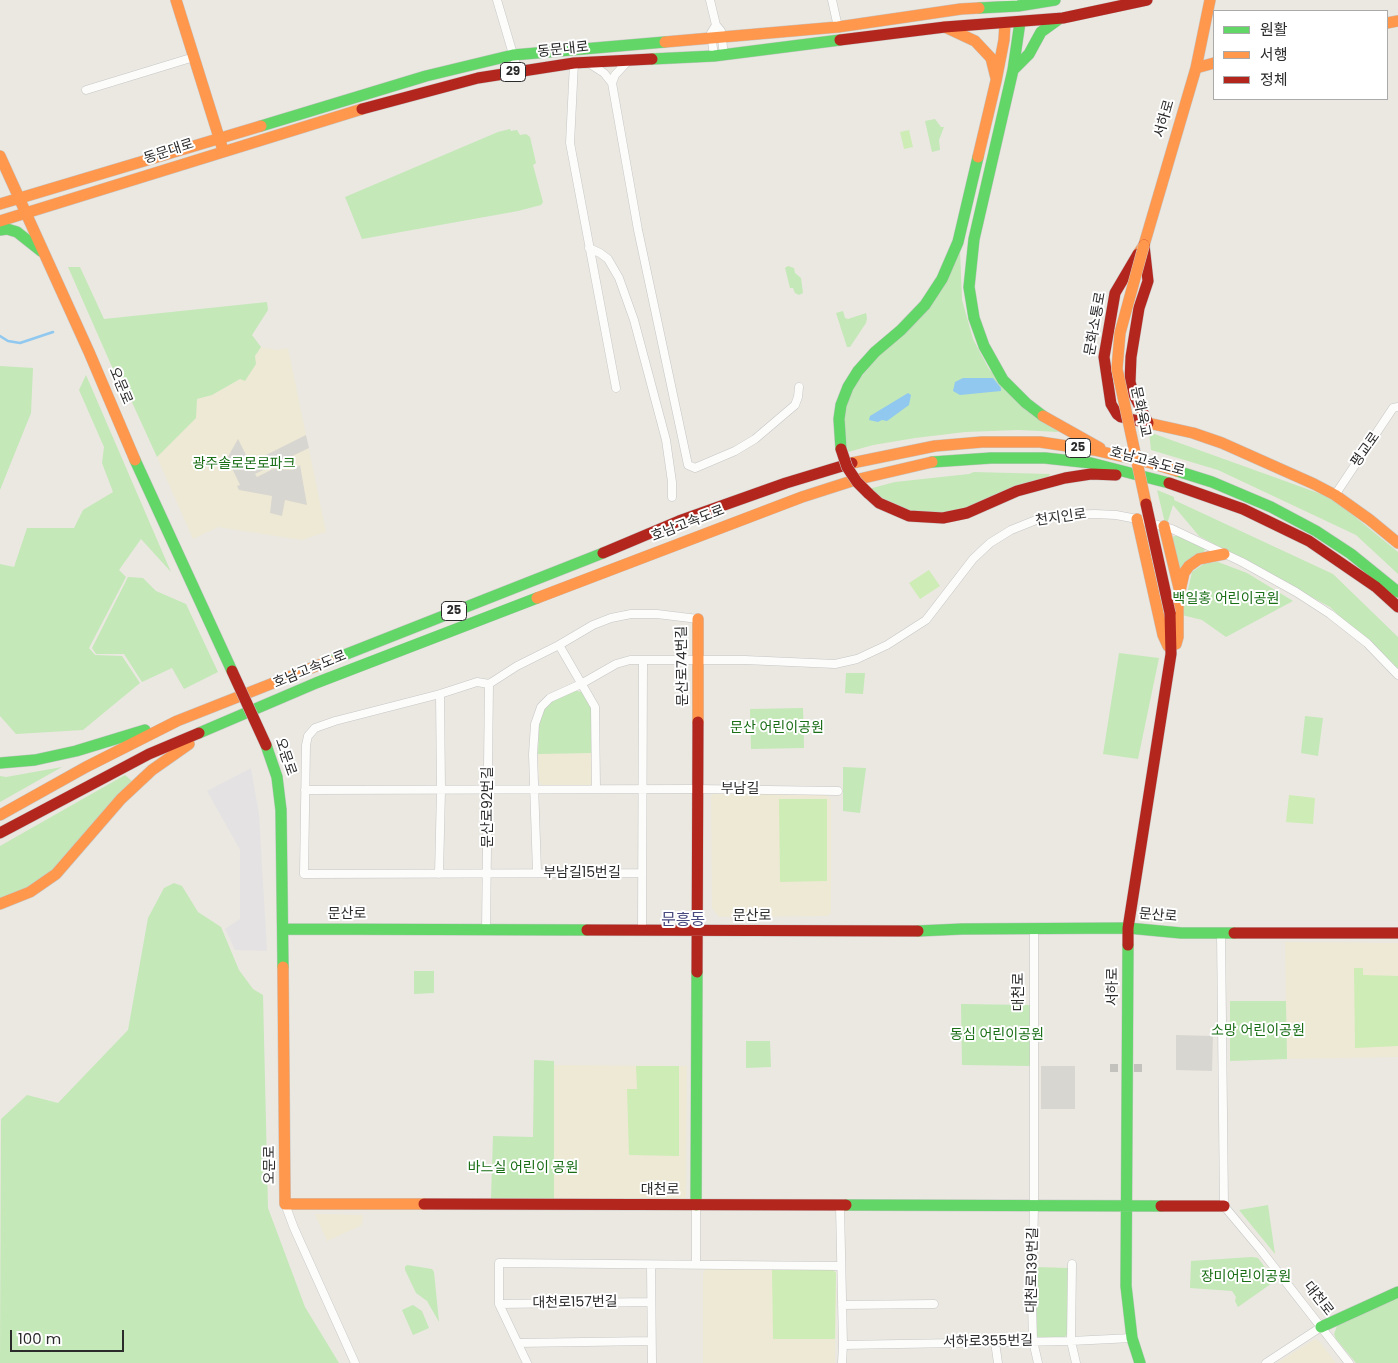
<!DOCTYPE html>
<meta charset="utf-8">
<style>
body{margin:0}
#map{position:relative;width:1398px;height:1363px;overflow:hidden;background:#eae8e1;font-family:Poppins,"Noto Sans KR",sans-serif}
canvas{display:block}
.legend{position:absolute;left:1213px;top:10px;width:175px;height:90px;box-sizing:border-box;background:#fff;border:1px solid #aaa;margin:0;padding:6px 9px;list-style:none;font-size:15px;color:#2b2b2b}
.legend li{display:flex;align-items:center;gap:10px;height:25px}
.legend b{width:25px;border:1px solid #aaa}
.scale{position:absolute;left:10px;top:1330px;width:114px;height:22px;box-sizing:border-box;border:2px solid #2b2b2b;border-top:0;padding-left:6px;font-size:15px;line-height:18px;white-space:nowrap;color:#2b2b2b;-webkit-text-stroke:4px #fff;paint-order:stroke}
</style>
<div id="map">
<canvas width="1398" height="1363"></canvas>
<ul class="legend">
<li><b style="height:6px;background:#63d668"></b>원활</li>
<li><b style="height:6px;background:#ff974d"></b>서행</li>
<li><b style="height:6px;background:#b3261e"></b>정체</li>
</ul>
<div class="scale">100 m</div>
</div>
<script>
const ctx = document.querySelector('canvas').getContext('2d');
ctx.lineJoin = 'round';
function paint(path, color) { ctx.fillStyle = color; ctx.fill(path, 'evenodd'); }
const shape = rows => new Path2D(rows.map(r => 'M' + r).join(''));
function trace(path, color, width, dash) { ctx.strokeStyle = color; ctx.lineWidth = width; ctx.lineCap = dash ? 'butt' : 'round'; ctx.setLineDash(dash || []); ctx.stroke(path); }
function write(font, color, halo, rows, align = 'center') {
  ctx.font = font + ' Poppins,"Noto Sans KR",sans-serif'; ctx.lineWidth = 4; ctx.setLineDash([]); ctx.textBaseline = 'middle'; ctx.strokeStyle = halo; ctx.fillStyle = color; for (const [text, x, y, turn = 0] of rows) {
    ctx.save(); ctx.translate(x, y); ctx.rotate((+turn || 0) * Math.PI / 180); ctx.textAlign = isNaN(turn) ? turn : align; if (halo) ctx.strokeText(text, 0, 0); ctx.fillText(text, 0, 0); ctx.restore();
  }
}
const industrial = shape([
 [251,768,259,814,267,951,235,950,225,929,240,919,240,850,207,791]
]);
const education = shape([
 [261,347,277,350,288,348,326,532,302,540,218,527,193,539,157,457,196,418,196,399,212,395,240,379],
 [593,753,593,782,589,786,543,786,539,781,538,754],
 [713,793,826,794,831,800,831,913,827,916,719,917,712,908,711,797],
 [1285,942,1398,943,1398,1057,1287,1059],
 [554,1065,687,1066,686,1199,554,1198],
 [315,1214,363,1215,362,1225,327,1241],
 [707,1266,832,1269,836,1273,835,1363,703,1363,703,1273],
 [1315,1339,1320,1342,1336,1363,1277,1363]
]);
const green = shape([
 [935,119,941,127,944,127,939,140,940,150,932,152,925,121],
 [510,129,511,131,517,130,520,135,526,134,530,137,536,163,533,165,543,202,541,205,518,211,362,239,345,197,498,132],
 [960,250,962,300,973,339,989,369,1020,404,1059,432,1018,430,965,432,915,438,873,445,848,452,843,428,848,394],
 [788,266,794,268,795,273,801,278,803,293,799,295,795,293,793,288,790,288,785,268],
 [68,267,80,267,104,319,267,302,268,310,252,335,261,347,255,356,256,364,245,381,240,379,212,395,197,399,196,418,157,457,131,400,120,385],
 [843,311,845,318,848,319,866,313,867,318,866,323,850,347,847,347,836,313],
 [0,366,33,368,31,413,0,490],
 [86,375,171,572,141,539,119,570,126,577,89,648,95,655,122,656,140,683,83,730,16,734,0,716,0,564,14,567,27,528,74,528,83,510,113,492,102,463,104,447,79,390],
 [1149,432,1332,498,1398,552,1398,574,1356,535,1218,470,1151,450],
 [974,472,1050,474,1048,477,987,505,926,518,865,490,895,482,969,474],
 [1157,490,1174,497,1174,500,1333,574,1398,637,1398,673,1330,607,1199,536,1173,505,1166,527],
 [1178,535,1202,546,1205,549,1203,554,1181,574,1172,537],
 [1218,562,1247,573,1293,601,1226,637,1202,620,1182,615,1192,572,1205,563],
 [128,577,143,578,156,591,186,604,218,672,184,689,172,668,142,682,124,654,96,654,92,648],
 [1119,653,1159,658,1138,759,1103,754],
 [846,673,865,673,863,694,845,693],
 [572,690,582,692,592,706,593,753,538,754,539,724,541,714,544,707,554,699],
 [803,708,804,748,751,749,750,709],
 [1305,716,1323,718,1318,756,1301,753],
 [62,767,0,802,0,776,6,777],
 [843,767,866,768,860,813,843,811],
 [125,775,132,781,74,851,38,882,0,902,0,846],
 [174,883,182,886,198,912,221,927,239,970,253,989,263,995,268,1208,305,1307,339,1363,0,1363,1,1119,27,1095,58,1103,128,1030,148,918,164,888],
 [414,971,434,971,434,993,414,994],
 [1230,1001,1286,1001,1287,1059,1230,1061],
 [961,1004,1033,1005,1033,1066,962,1065],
 [770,1041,771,1067,746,1068,746,1041],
 [534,1060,554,1061,554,1199,491,1199,493,1136,533,1137],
 [1268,1205,1275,1254,1239,1210],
 [1252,1257,1258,1258,1275,1281,1238,1307,1235,1301,1236,1297,1232,1291,1190,1288,1191,1261],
 [407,1265,432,1269,434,1272,439,1322,427,1301,416,1293,405,1270,405,1267],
 [1036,1267,1068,1268,1069,1332,1065,1337,1040,1339,1036,1335],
 [1398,1298,1398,1363,1356,1363,1336,1339,1334,1334,1337,1326],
 [413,1305,422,1311,429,1328,413,1335,402,1310]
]);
const pitch = shape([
 [909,130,913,147,904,149,900,132],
 [929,570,940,586,920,599,909,583],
 [1289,795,1315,798,1313,824,1286,822],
 [779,799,827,799,827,881,780,882],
 [1354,968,1363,968,1363,975,1398,976,1398,1046,1355,1048],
 [636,1066,679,1066,679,1156,629,1155,627,1089,637,1089],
 [772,1268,832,1269,836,1273,835,1339,773,1339]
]);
const plaza = shape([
 [306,435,309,448,255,474,257,477,273,469,293,470,300,465,307,505,285,500,282,516,270,513,272,496,239,490,237,486,240,485,230,464,227,465,225,462,238,439,250,463],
 [1176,1035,1213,1036,1212,1071,1176,1070],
 [1041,1066,1075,1066,1075,1109,1041,1109]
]);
const water = shape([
 [963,378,993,378,1001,388,1001,391,960,395,953,391,955,382],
 [908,393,911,395,909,405,887,421,882,420,878,422,869,420,870,416]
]);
const stream = shape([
 [0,336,8,341,20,343,53,332]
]);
const streetTunnel = shape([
 [1110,1068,1144,1068]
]);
const street = shape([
 [497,0,518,71],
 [710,0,716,25,721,31,724,55],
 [832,0,838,27],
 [714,56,711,33,716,25],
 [574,63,570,143,616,388],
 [590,64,604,73,612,83,615,75,628,61],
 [612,83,638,230,688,465,695,468,735,451,755,439,795,405,798,397,799,387],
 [86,90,194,57],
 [589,248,600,253,608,259,619,278,634,320,666,440,672,482,672,497],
 [1335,495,1393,408,1398,407],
 [559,645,595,707,596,789],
 [305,790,697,789,838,791],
 [537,872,533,754,535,724,541,707,550,698,581,684,616,664,630,660,745,660,835,664,857,659,887,645,926,620,973,559,990,543,1011,530,1041,518,1063,515,1095,514,1116,515,1137,519,1172,529,1242,562,1296,592,1330,614,1367,643,1398,675],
 [642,873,304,874,306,745,308,736,315,728,335,721,440,694,477,682,489,684,517,666,559,645,593,625,611,618,631,614,657,614,698,619],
 [439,874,441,790,440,694],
 [1034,929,1034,1206,1032,1303,1033,1341,1038,1363],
 [486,930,489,684],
 [642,930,643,661],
 [1221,933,1224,1206,1260,1249,1349,1363],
 [285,1204,294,1228,355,1363],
 [696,1205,696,1263],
 [840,1206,843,1345,842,1363],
 [1072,1264,1071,1341,1076,1363],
 [651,1265,652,1363],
 [499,1304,651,1302],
 [842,1305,934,1304],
 [995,1342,998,1363],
 [518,1343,651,1341],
 [843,1345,1071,1341,1132,1338],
 [527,1363,499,1304,499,1263,841,1266],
 [1266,1363,1321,1327]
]);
const fast = shape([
 [979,8,1018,6,1055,0],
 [1020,22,1013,70,974,239,969,287,974,318,984,346,1003,380,1026,403,1043,416],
 [652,59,714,56,840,40],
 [1013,70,1029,54,1041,32,1059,19],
 [261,126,426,76,513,55,665,42],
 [0,230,7,229,17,232,41,251],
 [841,449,839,419,841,405,848,387,858,371,875,352,901,330,925,305,942,279,958,242,978,157],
 [135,460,232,671],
 [932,462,991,458,1045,458,1091,463,1169,483],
 [1177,471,1212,482,1271,507,1316,531,1351,554,1398,592],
 [329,661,603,553],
 [199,733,316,683,537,598],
 [266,745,277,777,281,810,283,967],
 [0,763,35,760,76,751,145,730],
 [283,929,587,930],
 [918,931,962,929,1128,928,1181,933,1234,933],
 [1128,945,1126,1286,1132,1338,1140,1363],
 [696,1205,697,972],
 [846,1205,1161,1206],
 [1321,1327,1398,1292]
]);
const slow = shape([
 [176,0,222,147],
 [1387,23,1398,21],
 [945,27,975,41,991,58,996,78],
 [665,42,838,27,961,9,979,8],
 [1196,68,1214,63],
 [0,156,89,352,135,460],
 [978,157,996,81,1004,40,1005,23],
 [0,204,261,126],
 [0,221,362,109],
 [1138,254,1144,245,1196,68,1210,0],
 [1043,416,1100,448],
 [1148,423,1193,433,1222,443,1314,484,1335,495,1370,520,1398,543],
 [852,463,935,446,982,442,1040,442,1094,450,1151,463,1177,471],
 [1137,519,1163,635,1168,646],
 [1164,526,1179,588],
 [537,598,802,497,855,480,932,462],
 [1176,644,1178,637,1178,600,1184,573,1189,566,1199,559,1224,554],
 [698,722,698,619],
 [0,815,86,767,177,721,329,661],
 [0,904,30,892,56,874,121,799,152,770,189,744],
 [283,967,285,1204,424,1204]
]);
const jam = shape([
 [840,40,945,27,1063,18,1147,0],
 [362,109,478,78,574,63,652,59],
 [1138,254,1115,293,1104,357,1111,404,1117,414,1121,417,1148,423,1133,393,1130,382,1131,357,1139,308,1148,281,1144,245],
 [1169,483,1243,509,1309,541,1376,587,1398,607],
 [868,493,879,503,909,516,943,518,967,513,1017,491,1065,478,1091,474,1116,475],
 [603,553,679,521,786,483,852,463],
 [0,833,149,754,199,733],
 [587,930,918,931],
 [1234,933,1398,933],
 [1128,945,1128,928,1171,654,1170,613],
 [697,972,698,722],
 [424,1204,846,1205],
 [1161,1206,1224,1206]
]);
const slowBridge = shape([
 [1144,245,1120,333,1117,369,1146,504]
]);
const jamBridge = shape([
 [841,449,847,467,857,482,868,493],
 [1146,504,1170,613],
 [232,671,266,745]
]);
const shields = [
 [513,72,25],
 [1078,448,25],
 [454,611,25]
];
const shieldNames = [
 ["29",513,72],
 ["25",1078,448],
 ["25",454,611]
];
const streetNames = [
 ["동문대로",563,50,-6],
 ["서하로",1165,119,-74],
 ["동문대로",169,152,-18],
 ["문화소통로",1096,324,-80],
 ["오문로",120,386,67],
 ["문화육교",1140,412,78],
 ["평교로",1366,450,-55],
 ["호남고속도로",1147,462,15],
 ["천지인로",1061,518,-8],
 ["호남고속도로",688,524,-21],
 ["문산로74번길",683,666,-91],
 ["호남고속도로",310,670,-22],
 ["오문로",285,757,71],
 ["부남길",740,789],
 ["문산로92번길",488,807,-90],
 ["부남길15번길",582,873],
 ["문산로",347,914],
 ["문산로",752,916],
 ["문산로",1158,916,5],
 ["서하로",1113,987,-90],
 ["대천로",1019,992,-90],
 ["오문로",270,1165,-90],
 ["대천로",660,1190],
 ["대천로139번길",1033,1270,-89],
 ["대천로",1318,1299,52],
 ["대천로157번길",575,1303,-1],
 ["서하로355번길",988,1342,-1]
];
const parkNames = [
 ["광주솔로몬로파크",244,464],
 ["백일홍 어린이공원",1226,599],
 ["문산 어린이공원",777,728],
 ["소망 어린이공원",1258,1031],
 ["동심 어린이공원",997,1035],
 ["바느실 어린이 공원",523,1168],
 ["장미어린이공원",1246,1277]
];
const quarterNames = [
 ["문흥동",683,921]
];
paint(industrial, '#e5e2e4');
paint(education, '#eee9d5');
paint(green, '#c4e8b8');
paint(pitch, '#ceecb5');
paint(plaza, '#d8d6d0');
paint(water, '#90c8f0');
trace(stream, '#90c8f0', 2.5);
trace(streetTunnel, '#c4c2bd', 8, [8, 4]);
trace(street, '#c7c6c6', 9);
trace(fast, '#c7c6c6', 12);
trace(slow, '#c7c6c6', 12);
trace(jam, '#c7c6c6', 12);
trace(street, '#fcfcfa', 8);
trace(fast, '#63d668', 11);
trace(slow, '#ff974d', 11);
trace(jam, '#b3261e', 11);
trace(slowBridge, '#c7c6c6', 12, []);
trace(jamBridge, '#c7c6c6', 12, []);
trace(slowBridge, '#ff974d', 11);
trace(jamBridge, '#b3261e', 11);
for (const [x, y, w] of shields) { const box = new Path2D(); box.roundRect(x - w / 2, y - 9.5, w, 19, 4); ctx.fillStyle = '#fff'; ctx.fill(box); trace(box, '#2b2b2b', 1); }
write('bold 12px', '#2b2b2b', null, shieldNames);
write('14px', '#2b2b2b', '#fff', streetNames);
write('14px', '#1a6e16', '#fff', parkNames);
write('16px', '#48497f', '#fff', quarterNames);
</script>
